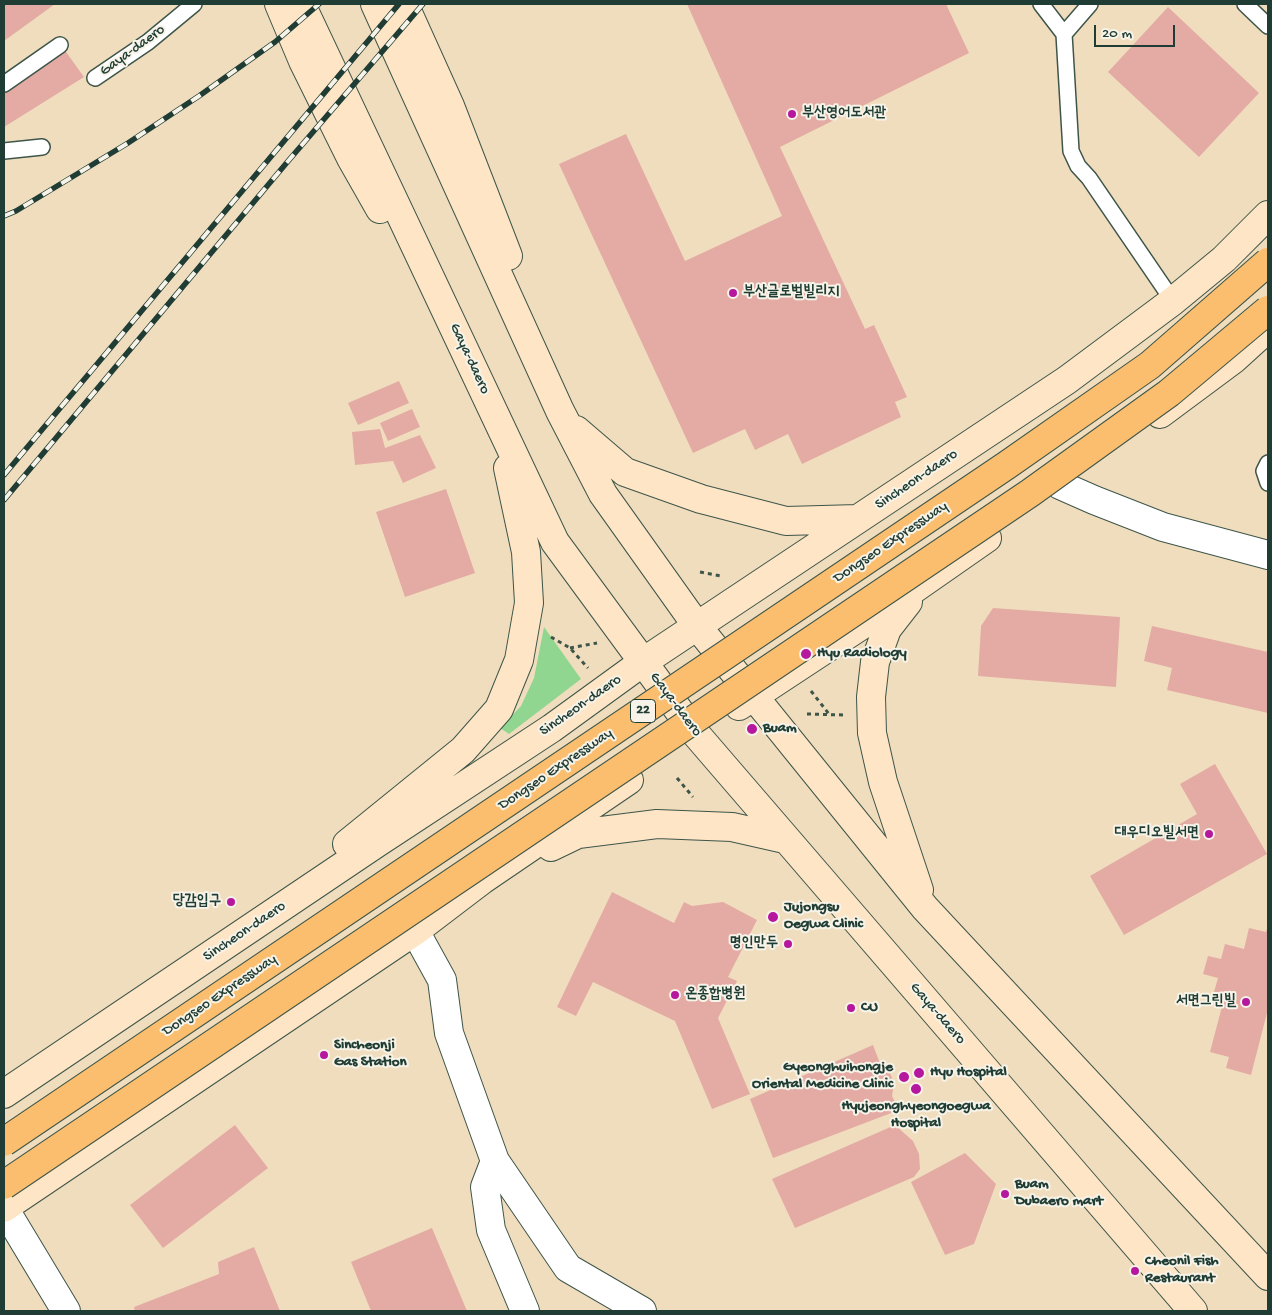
<!DOCTYPE html>
<meta charset="utf-8">
<style>
body{margin:0}
#map{position:relative;width:1272px;height:1315px;overflow:hidden;background:#f0ddbe;font-family:"Gochi Hand",sans-serif}
canvas{display:block}
.frame{position:absolute;inset:0;border:5px solid #1f3d34;pointer-events:none}
.scale{position:absolute;left:1094px;top:25px;width:81px;height:22px;box-sizing:border-box;border:2px solid #1f3d34;border-top:0;padding-left:6px;font-size:15px;line-height:18px;white-space:nowrap;color:#1f3d34;-webkit-text-stroke:4px #f7f3e8;paint-order:stroke}
</style>
<div id="map">
<canvas width="1272" height="1315"></canvas>
<div class="frame"></div>
<div class="scale">20 m</div>
</div>
<script>
const ctx = document.querySelector('canvas').getContext('2d');
ctx.lineJoin = 'round';
function paint(path, color) { ctx.fillStyle = color; ctx.fill(path, 'evenodd'); }
const shape = rows => new Path2D(rows.map(r => 'M' + r).join(''));
function trace(path, color, width, dash) { ctx.strokeStyle = color; ctx.lineWidth = width; ctx.lineCap = dash ? 'butt' : 'round'; ctx.setLineDash(dash || []); ctx.stroke(path); }
function write(font, color, halo, rows, align = 'center') {
  ctx.font = font + ' "Gochi Hand","Poor Story",sans-serif'; ctx.lineWidth = 4; ctx.setLineDash([]); ctx.textBaseline = 'middle'; ctx.strokeStyle = halo; ctx.fillStyle = color; for (const [text, x, y, turn = 0] of rows) {
    ctx.save(); ctx.translate(x, y); ctx.rotate((+turn || 0) * Math.PI / 180); ctx.textAlign = isNaN(turn) ? turn : align; if (halo) ctx.strokeText(text, 0, 0); ctx.fillText(text, 0, 0); ctx.restore();
  }
}
const green = shape([
 [544,627,581,679,509,734,500,728,521,706,534,678]
]);
const building = shape([
 [4,4,55,4,4,41],
 [687,4,946,4,969,53,780,147,865,329,874,325,907,397,895,402,901,417,802,464,788,434,755,450,745,429,693,453,559,164,626,134,685,261,782,216],
 [1168,7,1259,93,1199,157,1108,72],
 [64,49,84,77,4,127,4,92],
 [399,381,409,403,358,425,348,403],
 [412,409,420,427,388,441,380,423],
 [380,429,385,448,420,435,436,468,403,483,393,461,355,465,352,432],
 [446,489,475,573,405,597,376,512],
 [993,608,1120,617,1116,687,978,676,981,626],
 [1152,626,1268,652,1268,713,1167,690,1172,668,1144,661],
 [1215,764,1267,854,1124,935,1090,876,1197,814,1180,784],
 [612,892,674,923,684,902,692,906,723,902,757,920,728,977,737,981,718,1018,750,1094,712,1109,675,1021,593,982,576,1016,557,1007],
 [1268,926,1268,1009,1251,1075,1226,1068,1229,1057,1210,1052,1225,995,1214,992,1218,978,1203,974,1208,956,1221,959,1225,944,1244,949,1249,928,1266,932],
 [873,1045,881,1066,890,1073,894,1083,892,1096,899,1110,773,1158,750,1099],
 [235,1125,268,1168,163,1248,130,1205],
 [895,1125,913,1141,919,1154,920,1169,914,1177,795,1228,772,1179],
 [965,1153,996,1184,974,1244,945,1255,911,1182],
 [432,1228,467,1311,371,1311,351,1262],
 [254,1247,280,1311,135,1311,134,1307,219,1274,218,1262]
]);
const path = shape([
 [700,572,721,576],
 [551,637,570,648,588,668],
 [570,648,597,643],
 [811,691,829,714],
 [807,714,844,715],
 [677,778,693,797]
]);
const service = shape([
 [1041,4,1064,34],
 [1090,4,1064,34,1071,151,1078,166,1089,178,1173,301],
 [1245,4,1268,26],
 [95,78,148,42,194,4],
 [4,84,60,45],
 [4,151,42,147],
 [1268,463,1264,471,1268,483]
]);
const minor = shape([
 [1060,485,1094,500,1163,527,1268,555],
 [415,931,442,980,449,1033,495,1161,568,1268,642,1311],
 [495,1161,485,1187,491,1230,525,1311]
]);
const tertiary = shape([
 [4,1208,66,1311]
]);
const secondary = shape([
 [279,4,303,61,351,158,380,209],
 [301,4,555,542,696,734,1193,1311],
 [375,4,560,411,603,494,697,626,925,908,1268,1276],
 [404,4,450,106,508,256],
 [1160,414,1234,359,1268,328],
 [576,430,625,472,701,499,786,521,858,519],
 [908,602,887,629,875,662,871,697,872,733,883,782,919,890],
 [739,706,868,621,987,538],
 [347,844,463,750,499,709,519,660,529,603,526,552,508,468],
 [551,847,578,834,657,824,732,827,785,839],
 [4,1094,377,843,552,728,643,662,1067,380,1173,301,1224,259,1268,215],
 [4,1208,415,931,482,880,629,780]
]);
const rail = shape([
 [4,216,16,211,128,143,199,96,275,42,319,4],
 [4,475,399,4],
 [4,500,289,160,423,4]
]);
const trunkBridge = shape([
 [4,1142,1007,465,1150,365,1268,262],
 [4,1185,1030,493,1169,393,1268,310]
]);
const markers = [
 [792,114,5,"#b5179e"],
 [733,293,5,"#b5179e"],
 [806,654,6,"#b5179e"],
 [752,729,6,"#b5179e"],
 [1209,834,5,"#b5179e"],
 [231,902,5,"#b5179e"],
 [773,917,6,"#b5179e"],
 [788,944,5,"#b5179e"],
 [675,995,5,"#b5179e"],
 [1246,1002,5,"#b5179e"],
 [851,1008,5,"#b5179e"],
 [324,1055,5,"#b5179e"],
 [919,1073,6,"#b5179e"],
 [904,1077,6,"#b5179e"],
 [916,1089,6,"#b5179e"],
 [1005,1194,5,"#b5179e"],
 [1135,1271,5,"#b5179e"]
];
const shields = [
 [643,711,25]
];
const shieldNames = [
 ["22",643,711]
];
const streetNames = [
 ["Gaya-daero",133,51,-36],
 ["Gaya-daero",469,359,65],
 ["Sincheon-daero",917,480,-34],
 ["Dongseo Expressway",891,543,-34],
 ["Gaya-daero",675,705,53],
 ["Sincheon-daero",581,706,-35],
 ["Dongseo Expressway",556,770,-34],
 ["Sincheon-daero",245,932,-34],
 ["Dongseo Expressway",220,996,-34],
 ["Gaya-daero",937,1014,49]
];
const poiNames = [
 ["부산영어도서관",802,114],
 ["부산글로벌빌리지",743,293],
 ["Hyu Radiology",817,654],
 ["Buam",763,729],
 ["대우디오빌서면",1199,834,"right"],
 ["당감입구",221,902,"right"],
 ["Jujongsu",784,908],
 ["Oegwa Clinic",784,925],
 ["명인만두",778,944,"right"],
 ["온종합병원",685,995],
 ["서면그린빌",1236,1002,"right"],
 ["CU",861,1008],
 ["Sincheonji",334,1046],
 ["Gas Station",334,1063],
 ["Gyeonghuihongje",893,1068,"right"],
 ["Oriental Medicine Clinic",893,1085,"right"],
 ["Hyu Hospital",930,1073],
 ["Hyujeonghyeongoegwa",916,1107,"center"],
 ["Hospital",916,1124,"center"],
 ["Buam",1015,1185],
 ["Dubaero mart",1015,1202],
 ["Cheonil Fish",1145,1262],
 ["Restaurant",1145,1279]
];
paint(green, '#91d690');
paint(building, '#e3aba4');
trace(service, '#3e5549', 18);
trace(minor, '#3e5549', 30);
trace(tertiary, '#3e5549', 30);
trace(secondary, '#3e5549', 30);
trace(path, '#3e5549', 3, [4, 4]);
trace(service, '#fff', 15);
trace(minor, '#fff', 28);
trace(tertiary, '#fff', 28);
trace(secondary, '#fde5c5', 28);
trace(rail, '#1f3d34', 5.5);
trace(rail, '#f7f3e8', 4, [11]);
trace(trunkBridge, '#3e5549', 30, []);
trace(trunkBridge, '#fbbe6e', 28);
for (const [x, y, r, color] of markers) { const dot = new Path2D(); dot.arc(x, y, r, 0, 2 * Math.PI); ctx.fillStyle = color; ctx.fill(dot); trace(dot, '#f7f3e8', 2); }
for (const [x, y, w] of shields) { const box = new Path2D(); box.roundRect(x - w / 2, y - 11.5, w, 23, 4); ctx.fillStyle = '#f7f3e8'; ctx.fill(box); trace(box, '#1f3d34', 1); }
write('bold 14px', '#1f3d34', null, shieldNames);
write('15px', '#1f3d34', '#f7f3e8', streetNames);
write('bold 15px', '#1f3d34', '#f7f3e8', poiNames, 'left');
</script>
